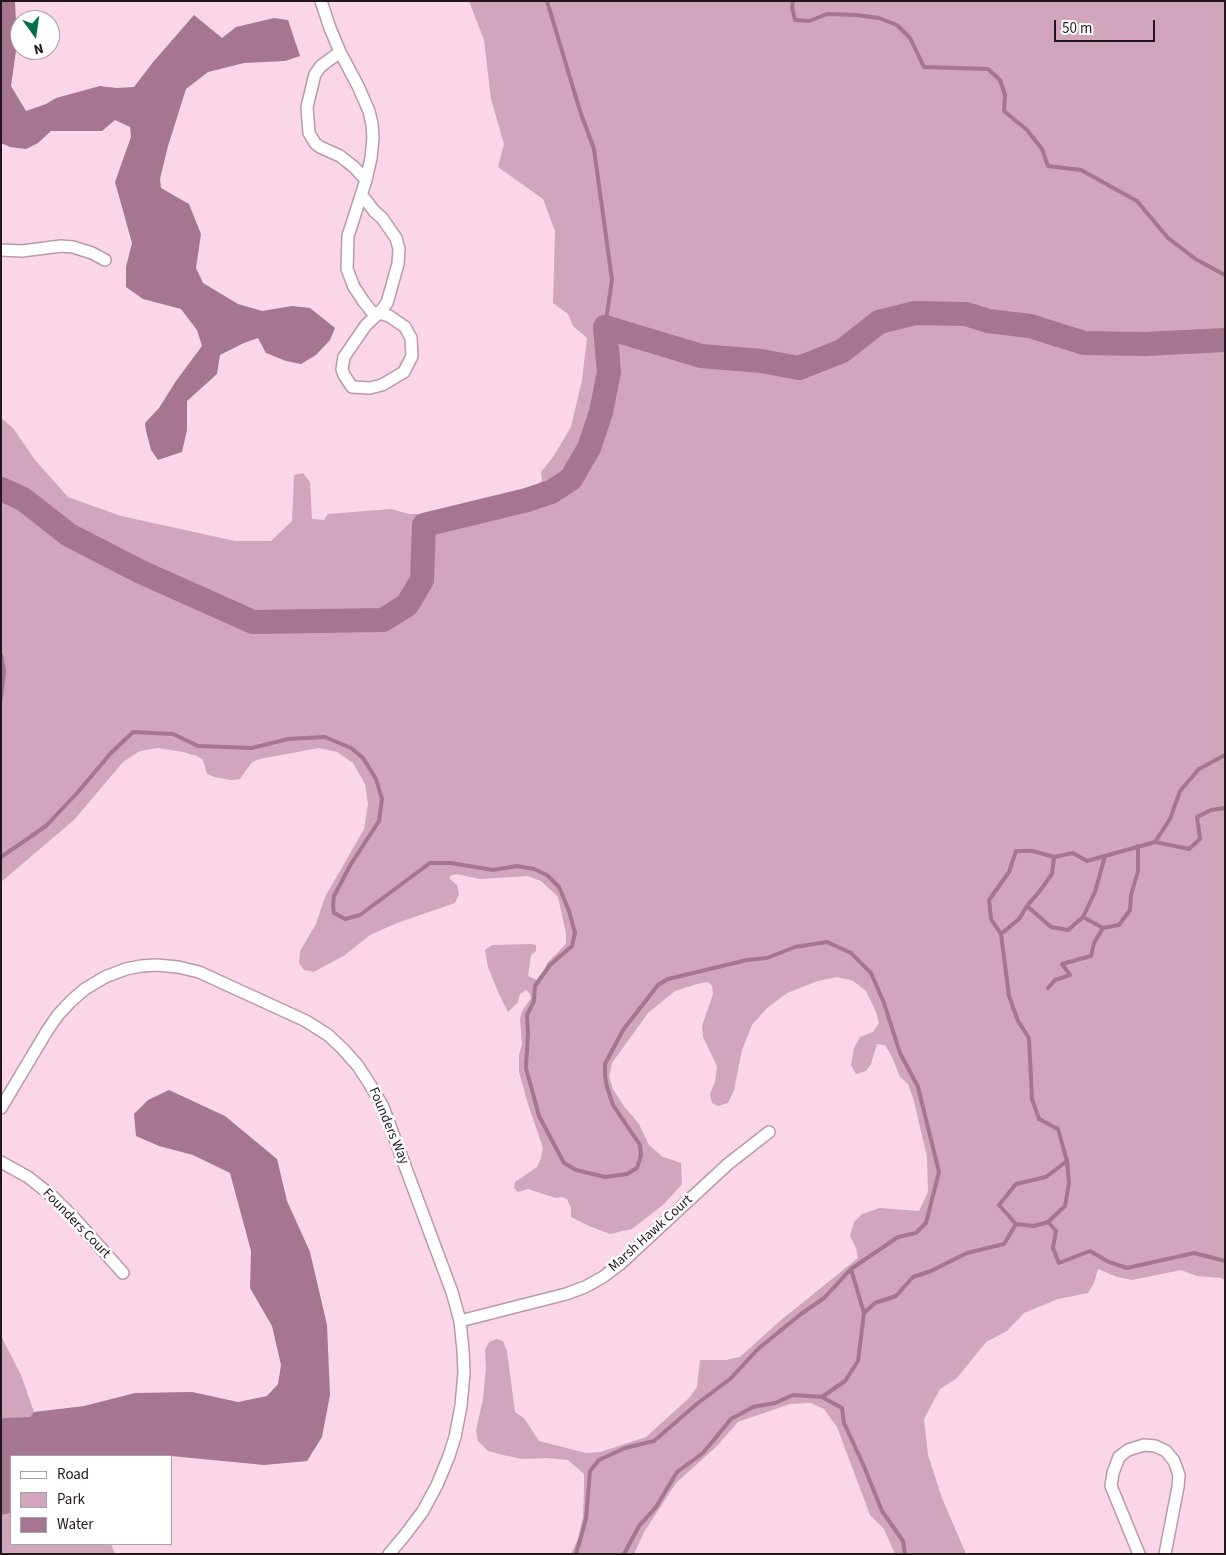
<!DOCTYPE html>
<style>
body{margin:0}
#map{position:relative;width:1226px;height:1555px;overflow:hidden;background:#fad6e8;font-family:"Source Sans 3",sans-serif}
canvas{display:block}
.frame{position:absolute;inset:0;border:2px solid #23161d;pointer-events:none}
.legend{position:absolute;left:10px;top:1455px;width:162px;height:90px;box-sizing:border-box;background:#fff;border:1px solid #a7a2a5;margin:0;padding:6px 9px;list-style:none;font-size:15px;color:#23161d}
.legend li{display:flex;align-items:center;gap:10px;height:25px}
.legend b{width:25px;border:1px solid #a7a2a5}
.north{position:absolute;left:10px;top:10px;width:50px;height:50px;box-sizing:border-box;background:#fff;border:1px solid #a7a2a5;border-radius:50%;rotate:166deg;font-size:14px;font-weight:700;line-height:20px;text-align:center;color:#23161d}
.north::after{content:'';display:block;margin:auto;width:18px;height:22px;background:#026f48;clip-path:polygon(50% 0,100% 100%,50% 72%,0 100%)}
.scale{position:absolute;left:1054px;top:20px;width:101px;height:22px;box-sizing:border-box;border:2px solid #23161d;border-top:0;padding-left:6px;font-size:15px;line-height:18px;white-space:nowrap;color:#23161d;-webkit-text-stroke:4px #fff;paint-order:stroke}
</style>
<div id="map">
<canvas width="1226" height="1555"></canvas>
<div class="frame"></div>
<ul class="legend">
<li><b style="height:6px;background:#fff"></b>Road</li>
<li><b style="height:14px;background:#d1a5bc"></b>Park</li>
<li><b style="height:14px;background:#a6758f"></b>Water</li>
</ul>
<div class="north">N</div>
<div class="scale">50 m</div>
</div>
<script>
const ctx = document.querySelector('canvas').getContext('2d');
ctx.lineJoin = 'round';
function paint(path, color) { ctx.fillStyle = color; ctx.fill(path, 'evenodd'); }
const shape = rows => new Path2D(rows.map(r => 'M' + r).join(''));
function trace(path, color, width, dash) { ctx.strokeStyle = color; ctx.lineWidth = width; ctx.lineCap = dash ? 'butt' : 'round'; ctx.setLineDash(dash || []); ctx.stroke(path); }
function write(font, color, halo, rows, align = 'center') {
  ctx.font = font + ' "Source Sans 3",sans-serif'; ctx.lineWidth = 5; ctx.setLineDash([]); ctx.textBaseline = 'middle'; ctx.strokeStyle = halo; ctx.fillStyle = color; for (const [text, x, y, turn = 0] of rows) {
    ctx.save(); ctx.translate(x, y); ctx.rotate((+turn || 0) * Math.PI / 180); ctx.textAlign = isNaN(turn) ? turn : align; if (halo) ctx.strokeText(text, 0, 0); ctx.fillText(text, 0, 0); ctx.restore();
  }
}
const green = shape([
 [469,1,1225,1,1225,1280,1221,1278,1197,1276,1181,1270,1132,1280,1117,1277,1098,1269,1094,1283,1088,1293,1058,1299,1024,1313,1007,1331,986,1342,957,1378,940,1389,924,1419,928,1455,942,1498,966,1554,895,1554,884,1529,870,1515,837,1427,824,1409,811,1403,790,1404,738,1422,716,1447,676,1483,644,1532,634,1554,571,1554,578,1539,583,1516,584,1488,584,1474,568,1460,547,1458,522,1459,503,1455,488,1451,478,1441,476,1431,483,1399,486,1368,485,1350,489,1342,497,1339,503,1341,507,1351,515,1412,524,1418,539,1441,586,1453,600,1452,646,1437,689,1398,697,1387,700,1360,726,1360,740,1357,781,1320,858,1258,856,1248,850,1236,854,1222,862,1214,880,1208,919,1211,928,1192,927,1157,914,1101,908,1084,900,1077,892,1057,885,1045,877,1044,871,1064,866,1071,856,1074,851,1065,854,1048,860,1037,873,1032,879,1023,876,1012,866,991,853,981,837,977,818,981,787,993,767,1008,752,1025,742,1050,734,1090,728,1103,718,1106,712,1103,710,1094,715,1082,717,1066,703,1037,702,1026,713,994,712,986,708,982,697,984,675,991,648,1013,612,1063,609,1077,613,1089,623,1105,639,1124,649,1145,663,1157,681,1163,682,1184,664,1204,632,1229,610,1234,589,1226,571,1217,571,1208,567,1199,562,1197,556,1198,528,1189,518,1192,514,1188,515,1182,537,1167,541,1158,543,1148,528,1104,519,1072,519,1055,522,1044,520,1019,522,1011,531,998,530,994,526,990,520,994,518,1002,508,1012,498,992,488,967,485,950,492,945,531,944,536,945,536,951,531,955,528,976,537,980,545,970,547,963,566,944,566,934,558,897,541,881,528,876,480,879,456,874,450,876,450,879,457,885,459,894,455,903,397,923,370,935,345,955,314,972,304,970,299,963,300,951,316,924,325,897,364,829,368,804,365,784,353,763,337,752,319,748,260,759,252,762,240,779,231,780,214,777,207,774,203,760,197,756,183,752,158,748,140,751,123,762,74,820,1,882,1,418,13,428,35,460,68,497,121,516,235,541,271,541,292,521,294,475,303,473,310,482,312,519,324,520,328,514,391,509,409,514,424,514,456,507,461,510,520,495,542,481,541,472,553,457,571,427,582,380,587,338,573,326,568,314,553,303,555,231,543,199,498,167,504,144,491,99,484,40],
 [1,1336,21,1375,34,1412,30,1417,1,1419],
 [11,1513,11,1544,111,1544,115,1554,1,1554,1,1515]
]);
const water = shape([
 [1,1,15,1,17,44,11,86,26,111,46,104,56,98,100,86,117,88,134,87,154,61,194,15,222,38,236,27,274,18,288,20,300,56,285,61,244,63,208,72,186,89,168,146,160,179,161,188,189,204,201,234,196,268,203,283,238,304,262,311,292,306,310,308,335,328,330,340,316,355,301,364,286,361,266,353,258,338,244,343,220,355,217,374,187,401,187,430,182,452,158,460,151,450,146,431,145,423,159,408,176,381,202,346,197,330,181,309,143,299,126,287,126,267,132,243,115,182,131,137,130,127,115,120,102,131,51,131,38,143,26,149,10,147,1,143],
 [169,1090,225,1116,277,1159,287,1201,310,1252,327,1325,330,1395,322,1437,307,1461,264,1465,171,1456,70,1455,69,1456,11,1456,11,1513,1,1515,1,1419,4,1418,30,1417,34,1412,84,1406,135,1393,192,1392,238,1402,267,1396,278,1384,281,1365,272,1326,250,1288,251,1251,230,1173,193,1155,159,1146,136,1136,134,1114,148,1100]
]);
const stream = shape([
 [547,1,580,111,594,149,612,280,605,327],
 [793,1,792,7,795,20,809,21,827,14,856,15,879,18,897,25,910,38,924,67,988,69,1000,80,1005,95,1004,111,1027,130,1042,149,1048,166,1081,170,1137,201,1168,238,1197,260,1225,275],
 [1,655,4,671,1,698],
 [1155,842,1189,849,1200,839,1197,817,1211,810,1225,808],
 [1,857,46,826,78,792,111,753,133,732,173,734,198,746,252,748,288,739,325,737,351,748,363,758,376,779,382,799,379,821,351,864,334,896,333,905,334,913,345,919,360,915,430,863,451,863,493,870,517,866,534,869,547,875,559,887,569,911,575,933,572,946,550,965,535,986,534,1001,527,1015,528,1033,526,1068,539,1116,564,1163,576,1170,605,1177,627,1174,637,1168,641,1155,640,1145,613,1105,607,1087,605,1075,605,1064,623,1030,658,985,668,979,747,960,767,958,795,947,827,942,851,953,871,973,884,1003,900,1053,918,1087,939,1172,926,1223,916,1233,898,1237,851,1269,824,1298,801,1314,758,1349,730,1379,698,1403,654,1441,625,1448,599,1460,590,1471,586,1519,576,1554],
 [1027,906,1051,927,1068,930,1083,917,1095,892,1105,856],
 [1083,917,1103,928,1119,925,1130,910,1131,895,1138,871,1138,846],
 [1001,934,1019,919,1027,906,1039,892,1052,874,1054,857],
 [1048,988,1055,980,1070,975,1062,964,1091,956,1094,943,1103,928],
 [1048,1222,1056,1231,1053,1248,1059,1263,1090,1251,1109,1262,1127,1268,1194,1253,1225,1261],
 [1016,1224,1034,1226,1048,1222,1065,1206,1069,1183,1067,1161],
 [851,1269,864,1313],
 [822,1397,845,1381,858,1361,864,1313,875,1303,896,1296,913,1277,931,1271,967,1253,1004,1244,1016,1224,999,1205,1016,1184,1046,1177,1067,1161,1058,1129,1039,1119,1032,1099,1029,1038,1018,1021,1009,996,1001,934,991,919,989,900,1009,872,1016,851,1033,851,1054,857,1073,853,1087,861,1155,842,1170,819,1180,791,1199,769,1225,755],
 [624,1554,639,1526,656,1507,677,1472,703,1453,731,1419,753,1407,775,1403,793,1395,822,1397,842,1408,844,1423,863,1464,882,1511,903,1541,905,1554]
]);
const river = shape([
 [1,489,23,499,69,535,141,572,253,622,383,620,407,605,422,580,424,525,527,500,551,492,571,479,589,448,601,412,609,372,605,327,701,356,761,361,799,368,842,351,879,322,915,313,966,314,988,321,1030,326,1084,343,1145,344,1225,340]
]);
const minor = shape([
 [321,1,330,28,340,52,358,86,369,111,372,124,373,138,371,158,366,180,348,236,347,269,354,287,364,302,372,312,379,313,387,303,398,264,399,249,396,238,382,218,374,211,365,199,360,198],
 [340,52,321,66,315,74,307,107,309,133,315,143,320,147,340,156,354,167,366,180],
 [1,250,22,251,61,246,73,247,92,253,105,260],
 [379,313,389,316,405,327,411,338,412,356,404,372,382,385,370,388,352,387,344,375,342,369,344,357,366,325,379,313],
 [1,1108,47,1031,58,1015,71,1001,85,989,105,977,126,969,141,966,156,965,178,967,199,972,306,1021,328,1035,343,1049,358,1066,371,1086,383,1107,452,1292,460,1321,463,1350,464,1373,461,1406,455,1437,449,1456,437,1485,423,1511,405,1535,389,1554],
 [1,1162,28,1177,52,1196,74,1218,123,1273],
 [460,1321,566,1294,585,1287,603,1277,620,1264,728,1164,769,1132],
 [1139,1554,1111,1486,1113,1473,1119,1457,1128,1450,1144,1445,1155,1446,1166,1451,1174,1461,1179,1475,1178,1487,1165,1554]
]);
const streetNames = [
 ["Founders Way",388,1126,67],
 ["Founders Court",76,1224,46],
 ["Marsh Hawk Court",651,1234,-42]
];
paint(green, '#d1a5bc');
paint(water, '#a6758f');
trace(stream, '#a6758f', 4);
trace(river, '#a6758f', 24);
trace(minor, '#bb99ab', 14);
trace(minor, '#fff', 11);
write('14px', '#23161d', '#fff', streetNames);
</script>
